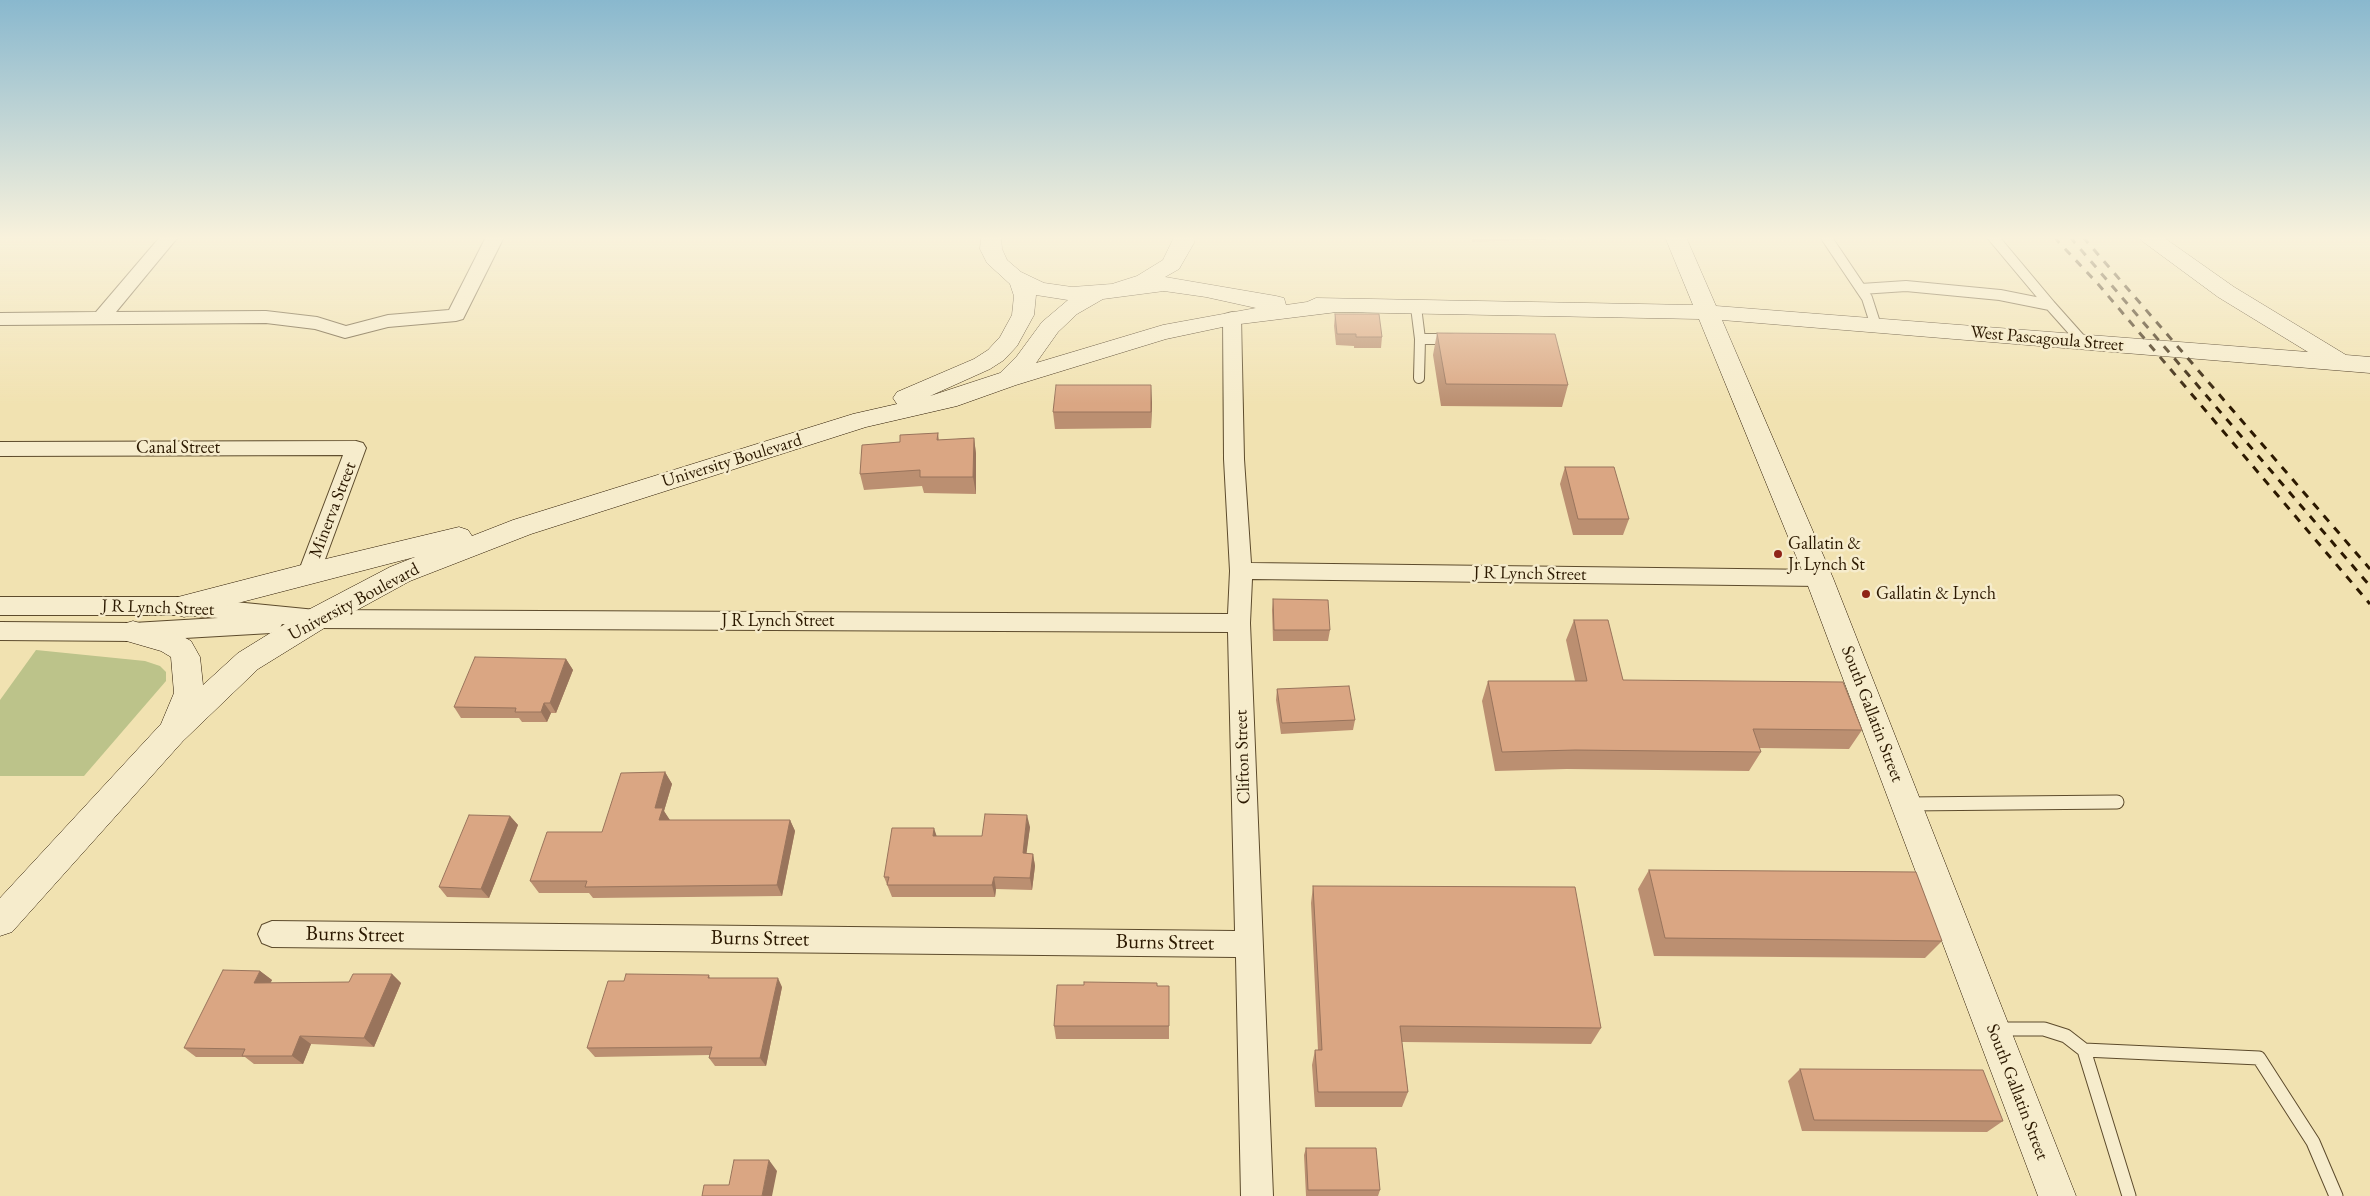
<!DOCTYPE html>
<style>
body{margin:0}
canvas{display:block;background:#f1e2b1}
</style>
<canvas width="2370" height="1196"></canvas>
<script>
const ctx = document.querySelector('canvas').getContext('2d');
ctx.lineJoin = 'round';
function paint(path, color) { ctx.fillStyle = color; ctx.fill(path, 'evenodd'); }
const shape = rows => new Path2D(rows.map(r => 'M' + r).join(''));
function trace(path, color, width, dash) { ctx.strokeStyle = color; ctx.lineWidth = width; ctx.lineCap = dash ? 'butt' : 'round'; ctx.setLineDash(dash || []); ctx.stroke(path); }
function write(font, color, halo, rows, align = 'center') {
  ctx.font = font + ' "EB Garamond",serif'; ctx.lineWidth = 5; ctx.setLineDash([]); ctx.textBaseline = 'middle'; ctx.strokeStyle = halo; ctx.fillStyle = color; for (const [text, x, y, turn = 0] of rows) {
    ctx.save(); ctx.translate(x, y); ctx.rotate((+turn || 0) * Math.PI / 180); ctx.textAlign = isNaN(turn) ? turn : align; if (halo) ctx.strokeText(text, 0, 0); ctx.fillText(text, 0, 0); ctx.restore();
  }
}
const green = shape([
 [36,650,145,661,160,666,166,672,166,681,84,776,0,776,0,700]
]);
const laneFar1 = shape([
 [1826,237,1867,298,1876,326],
 [1993,237,2050,305],
 [1861,289,1906,286,2000,295,2050,305,2083,342],
 [1416,307,1420,339,1451,339],
 [1419,378,1420,339]
]);
const lane = shape([
 [1908,804,2117,802],
 [1995,1029,2044,1029,2066,1036,2084,1050,2129,1196],
 [2084,1050,2259,1058,2313,1142,2336,1196]
]);
const street = shape([
 [160,237,178,237,116,312,266,311,317,317,346,326,388,315,449,310,486,237,504,237,463,319,456,321,388,327,345,338,315,329,266,323,0,325,0,313,96,312,160,237],
 [1232,312,1239,314,1241,318,1244,459,1251,563,1819,570,1827,572,1830,578,1827,584,1819,586,1252,579,1250,623,1273,1196,1241,1196,1236,957,272,947,262,943,258,934,262,925,272,921,1235,931,1228,632,316,628,282,624,279,630,271,633,133,641,0,640,0,622,133,623,218,618,184,615,0,615,0,597,184,597,316,610,1228,614,1230,571,1224,459,1223,318,1225,314,1232,312],
 [356,441,363,443,366,448,320,573,317,579,309,581,301,579,298,573,343,455,0,456,0,442,356,441]
]);
const secondary = shape([
 [981,237,1001,237,1002,249,1007,260,1021,272,1044,283,1072,287,1112,284,1137,276,1163,260,1174,237,1194,237,1194,243,1179,269,1165,277,1276,296,1284,298,1286,305,1307,302,1316,298,1693,305,1665,237,1686,237,1716,306,2308,352,2218,297,2142,241,2138,237,2163,237,2234,287,2346,355,2370,357,2370,373,1722,320,1833,578,2076,1196,2038,1196,1805,578,1699,319,1337,312,1232,325,1166,339,1016,385,957,406,866,427,531,534,410,581,326,627,258,669,183,741,12,932,0,936,0,898,161,724,174,693,171,657,161,651,123,640,119,632,123,624,133,621,180,635,191,641,200,657,203,685,238,653,306,611,390,567,415,557,184,617,174,614,170,606,174,598,309,563,459,527,468,530,472,536,513,520,853,414,897,404,893,398,897,392,974,359,988,350,1000,337,1012,315,1014,296,1010,284,987,263,980,249,981,237],
 [1164,291,1206,297,1256,308,1163,325,1036,363,1058,332,1077,314,1103,299,1164,291],
 [1036,295,1068,300,1042,322,1017,356,1000,373,930,396,990,369,1004,360,1017,346,1034,315,1036,295]
]);
const rail = shape([
 [2054,237,2098,284,2370,604],
 [2070,237,2370,586],
 [2083,237,2370,569]
]);
const wall = shape([
 [1471,237,1633,237,1472,242],
 [1335,314,1382,337,1381,348,1354,348,1354,346,1336,345,1334,326],
 [1437,333,1568,385,1562,407,1441,406,1433,355],
 [1152,402,1151,428,1055,429,1053,412],
 [938,433,939,440,974,438,976,454,976,494,924,493,922,486,864,490,860,474,900,442],
 [1565,467,1629,519,1623,535,1573,535,1560,484],
 [1273,599,1330,630,1328,641,1273,641,1272,610],
 [1574,620,1623,680,1862,730,1849,749,1759,748,1761,752,1749,771,1567,769,1495,771,1482,701,1488,681,1575,681,1566,640],
 [566,659,573,670,556,713,551,713,547,722,522,722,519,718,461,718,454,707],
 [1277,689,1355,720,1353,730,1281,734,1276,700],
 [665,772,672,784,664,811,669,820,790,820,795,831,782,896,593,898,589,893,539,893,530,881,602,832],
 [510,816,518,825,489,898,447,897,439,887],
 [1030,827,1026,853,1033,854,1035,866,1032,890,996,889,995,897,892,897,884,877,936,836,982,836],
 [1649,870,1942,941,1925,958,1654,956,1638,889],
 [1313,886,1601,1028,1591,1044,1402,1042,1408,1092,1402,1107,1315,1107,1312,1065,1315,1050,1318,1050,1311,903],
 [260,971,272,980,270,983,349,982,392,974,401,983,374,1047,311,1044,303,1064,254,1064,245,1057,196,1057,184,1048],
 [709,975,710,978,782,987,766,1066,715,1066,709,1058,710,1055,595,1057,587,1048,624,981],
 [1157,986,1169,986,1169,1039,1056,1039,1054,1026],
 [1800,1069,2003,1121,1987,1132,1802,1131,1788,1081],
 [1306,1148,1380,1190,1378,1196,1306,1196,1304,1155]
]);
const shadedWall = shape([
 [1151,385,1152,402,1151,428],
 [974,438,976,454,976,494,973,477],
 [566,659,573,670,556,713,550,703],
 [544,703,551,713,547,722,541,712],
 [665,772,672,784,664,811,670,820,659,820,655,808],
 [1027,815,1030,827,1025,865,1023,853],
 [510,816,518,825,489,898,481,889],
 [790,820,795,831,782,896,777,885],
 [934,828,938,840,933,836],
 [1033,854,1035,866,1032,890,1030,878],
 [994,877,996,889,995,897,992,885],
 [260,971,272,980,266,992,254,983],
 [392,974,401,983,374,1047,364,1038],
 [778,978,782,987,766,1066,760,1058],
 [300,1036,311,1044,303,1064,292,1056],
 [769,1160,777,1171,772,1196,762,1196]
]);
const building = shape([
 [1335,314,1379,314,1382,337,1356,337,1356,334,1337,334,1335,314],
 [1437,333,1555,334,1568,385,1446,384,1437,333],
 [1056,385,1151,385,1151,412,1053,412,1056,385],
 [938,433,937,440,974,438,973,477,920,477,920,470,860,474,862,445,900,442,900,435,938,433],
 [1565,467,1614,467,1629,519,1578,519,1565,467],
 [1273,599,1328,600,1330,630,1274,630,1273,599],
 [1574,620,1608,620,1623,680,1843,682,1862,730,1753,729,1761,752,1575,750,1502,752,1488,681,1587,681,1574,620],
 [475,657,566,659,550,703,544,703,541,712,515,712,516,708,454,707,475,657],
 [1349,686,1355,720,1282,723,1277,689,1349,686],
 [665,772,655,808,663,808,659,820,790,820,777,885,585,887,587,881,530,881,547,832,602,832,621,773,665,772],
 [985,814,1027,815,1023,853,1033,854,1030,878,994,877,992,885,887,885,889,877,884,877,892,828,934,828,933,836,982,836,985,814],
 [469,815,510,816,481,889,439,887,469,815],
 [1649,870,1916,872,1942,941,1665,938,1649,870],
 [1313,886,1575,887,1601,1028,1400,1026,1408,1092,1318,1092,1315,1050,1322,1050,1313,886],
 [223,970,260,971,254,983,349,982,353,974,392,974,364,1038,300,1036,292,1056,242,1056,245,1049,184,1048,223,970],
 [626,974,709,975,708,978,778,978,760,1058,709,1058,712,1047,587,1048,608,981,624,981,626,974],
 [1084,982,1157,983,1157,986,1169,986,1169,1026,1054,1026,1057,985,1084,985,1084,982],
 [1800,1069,1983,1070,2003,1121,1814,1120,1800,1069],
 [1306,1148,1376,1148,1380,1190,1308,1190,1306,1148],
 [734,1160,769,1160,762,1196,702,1196,704,1185,729,1185,734,1160]
]);
const markers = [
 [1778,554,5,"#8f2418"],
 [1866,594,5,"#8f2418"]
];
const streetNames = [
 ["West Pascagoula Street",2047,339,5],
 ["Canal Street",178,448],
 ["University Boulevard",732,461,-17],
 ["Minerva Street",333,510,-69],
 ["J R Lynch Street",1530,574,1],
 ["University Boulevard",354,602,-28],
 ["J R Lynch Street",158,608,2],
 ["J R Lynch Street",778,621],
 ["South Gallatin Street",1872,714,69],
 ["Clifton Street",1243,757,-92],
 ["South Gallatin Street",2017,1092,69]
];
const poiNames = [
 ["Gallatin &",1788,544],
 ["Jr Lynch St",1788,565],
 ["Gallatin & Lynch",1876,594]
];
const nearStreetnames = [
 ["Burns Street",355,935,1],
 ["Burns Street",760,939,1],
 ["Burns Street",1165,943,1]
];
paint(green, '#bcc38a');
trace(laneFar1, '#5d4b2c', 12);
trace(lane, '#5d4b2c', 15);
trace(street, '#5d4b2c', 2);
trace(secondary, '#2c1900', 1);
trace(laneFar1, '#f6eccc', 10);
trace(lane, '#f6eccc', 13);
paint(street, '#f6eccc');
paint(secondary, '#f6eccc');
trace(rail, '#2c1900', 3, [8, 8]);
paint(wall, '#bb8f71');
paint(shadedWall, '#99745c');
paint(building, '#daa683');
trace(building, '#99745c', 1);
const sky = ctx.createLinearGradient(0, 0, 0, 404);
sky.addColorStop(0, '#89b8ce');
sky.addColorStop(0.59, '#f9f2dc');
sky.addColorStop(1, '#f9f2dc00');
ctx.fillStyle = sky;
ctx.fillRect(0, 0, 2370, 404);
for (const [x, y, r, color] of markers) { const dot = new Path2D(); dot.arc(x, y, r, 0, 2 * Math.PI); ctx.fillStyle = color; ctx.fill(dot); trace(dot, '#f6eccc', 2); }
write('18px', '#2c1900', '#f6eccc', streetNames);
write('18px', '#2c1900', '#f6eccc', poiNames, 'left');
write('21px', '#2c1900', '#f6eccc', nearStreetnames);
</script>
